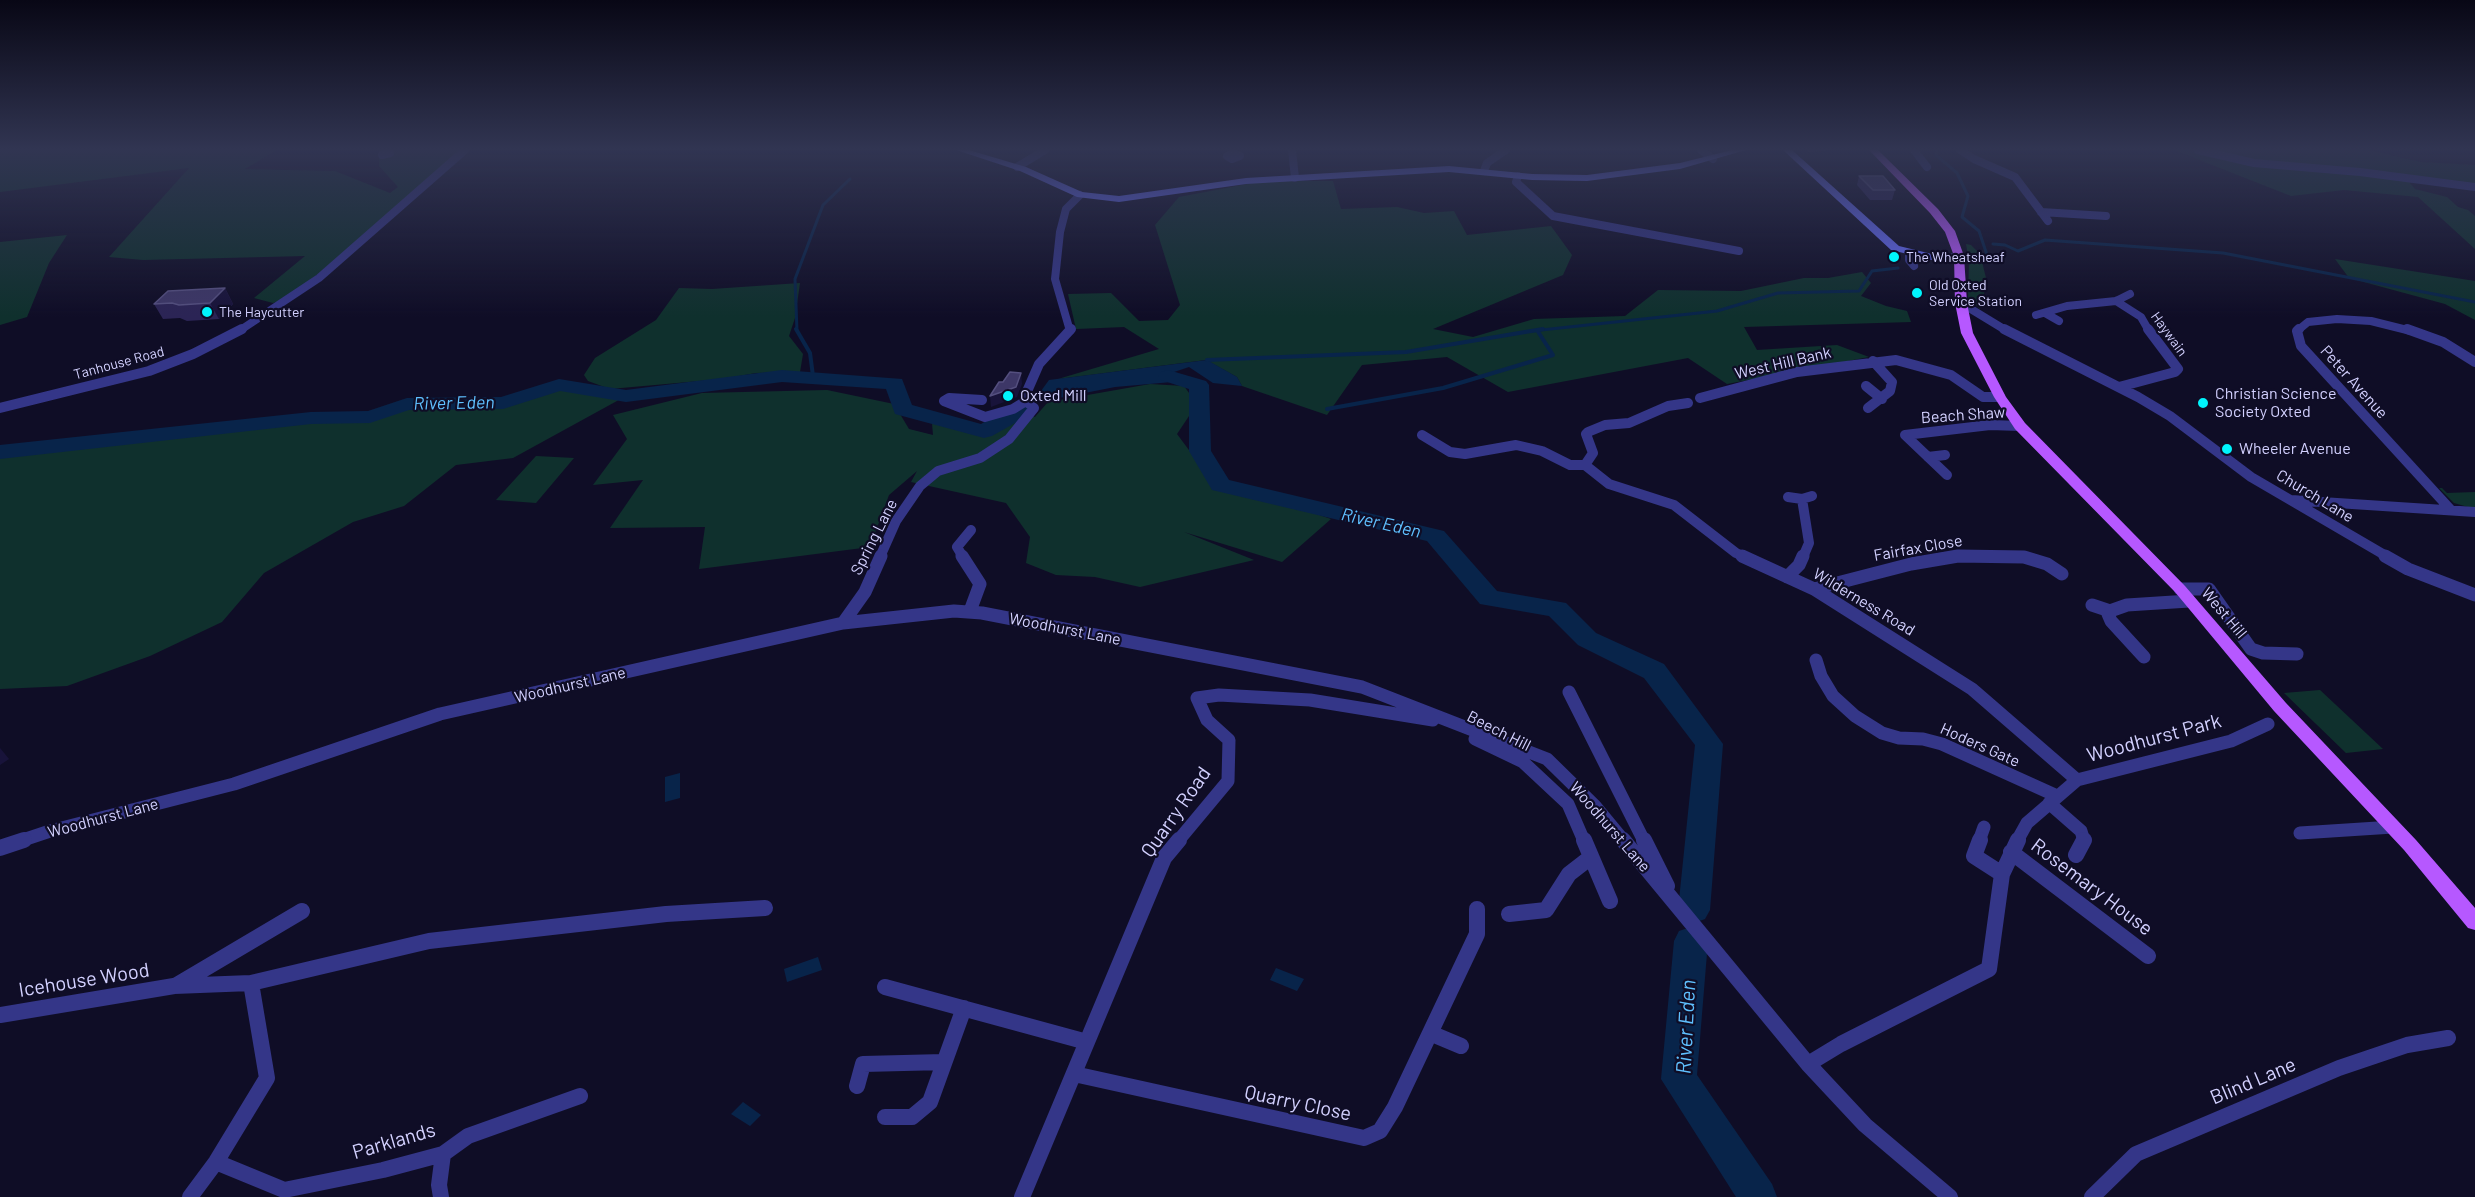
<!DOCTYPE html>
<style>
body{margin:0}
canvas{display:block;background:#0f0d26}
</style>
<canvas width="2475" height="1197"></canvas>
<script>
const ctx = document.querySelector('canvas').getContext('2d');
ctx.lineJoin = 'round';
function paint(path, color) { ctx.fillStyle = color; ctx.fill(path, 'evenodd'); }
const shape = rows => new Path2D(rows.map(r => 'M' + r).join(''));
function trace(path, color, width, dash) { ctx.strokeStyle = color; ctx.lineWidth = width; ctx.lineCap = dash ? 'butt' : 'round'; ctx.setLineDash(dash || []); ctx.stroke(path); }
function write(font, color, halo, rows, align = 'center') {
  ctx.font = font + ' Barlow,sans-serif'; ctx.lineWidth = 4.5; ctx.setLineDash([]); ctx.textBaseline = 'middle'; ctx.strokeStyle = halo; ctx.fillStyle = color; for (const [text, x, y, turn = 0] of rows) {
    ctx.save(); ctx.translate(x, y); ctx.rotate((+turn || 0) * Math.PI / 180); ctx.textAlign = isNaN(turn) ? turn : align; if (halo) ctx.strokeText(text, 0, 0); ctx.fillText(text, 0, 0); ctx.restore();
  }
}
const green = shape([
 [0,150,277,150,245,169,335,171,390,193,398,187,379,166,379,150,460,150,364,236,306,284,281,301,273,303,254,298,305,256,143,260,109,257,189,168,0,192],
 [2174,150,2369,150,2421,162,2475,165,2475,186,2404,176,2415,189,2447,197,2458,207,2468,210,2475,216,2475,249,2418,197,2344,190,2291,196],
 [1263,181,1333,181,1341,209,1397,207,1424,213,1454,211,1467,235,1551,226,1572,255,1563,275,1433,329,1473,337,1534,319,1625,316,1658,290,1741,291,1804,278,1828,278,1862,272,1871,283,1861,296,1886,306,1907,311,1911,322,1744,327,1757,350,1837,345,1869,357,1727,384,1688,358,1508,392,1447,357,1362,365,1327,415,1242,386,1237,377,1206,360,1058,379,1159,349,1124,327,1076,329,1068,294,1111,293,1139,321,1168,320,1180,305,1155,225,1179,197],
 [67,235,49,263,27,317,0,325,0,242],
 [1966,244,1971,245,1980,254,1987,282,1980,309,1968,299,1969,261],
 [2335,259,2475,281,2475,320,2445,304,2349,278],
 [800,283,795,318,789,336,803,354,800,372,756,373,722,379,610,389,588,381,584,375,595,358,656,320,679,288,712,289],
 [1150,384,1184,386,1197,404,1177,434,1209,477,1331,519,1282,562,1184,532,1254,560,1140,587,1095,577,1056,575,1026,563,1030,537,1006,503,911,482,917,471,889,495,870,547,699,569,705,527,610,528,643,480,593,485,627,439,613,415,702,393,827,390,894,404,909,429,933,435,932,423,973,432,1019,411,1035,417,1048,402],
 [559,385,626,396,513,458,456,465,404,506,353,522,264,573,222,622,150,656,67,686,0,689,0,452,311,418,370,417,407,404,503,403],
 [536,456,574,458,536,503,496,500],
 [2439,488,2442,488,2447,493,2475,492,2475,509,2454,503],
 [2320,690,2383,749,2346,753,2284,693]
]);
const water = shape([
 [1207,360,1237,377,1242,386,1213,383,1189,367,1174,372,1193,378,1199,385,1183,381,1115,387,1044,401,1041,391,1049,380],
 [680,773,680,798,665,802,665,777],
 [818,957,822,970,787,982,784,969],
 [1276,968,1304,979,1297,991,1270,980],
 [743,1102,761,1115,750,1126,731,1114]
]);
const streamFar1 = shape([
 [1937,150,1936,155,1957,173,1968,196,1962,217,1979,231,1988,258],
 [1993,244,2005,245,2018,251,2045,240,2223,253,2475,302],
 [797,331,795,279,823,205,850,179],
 [1532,331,1717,311,1778,293,1859,291,1872,271,1898,268]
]);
const stream = shape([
 [796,329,810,353,813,376],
 [1207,360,1406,352,1543,329],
 [1327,409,1443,388,1553,355,1537,330]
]);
const river = shape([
 [782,370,902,379,912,405,981,424,1015,404,1023,403,1031,404,1034,409,1031,414,992,436,984,438,895,414,886,389,782,382,626,402,560,391,503,409,409,410,370,423,311,424,0,459,0,445,311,412,368,411,407,398,501,397,559,379,626,390,782,370],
 [1168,370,1206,381,1209,385,1211,451,1229,480,1444,531,1497,591,1566,603,1596,633,1664,664,1723,744,1710,910,1705,919,1694,923,1683,919,1678,910,1695,745,1644,678,1578,645,1549,616,1480,604,1427,541,1212,490,1189,451,1189,389,1161,380,1158,376,1161,372,1168,370],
 [1691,927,1703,931,1708,941,1697,1075,1772,1184,1777,1197,1736,1197,1661,1079,1674,941,1679,931,1691,927]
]);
const streetFar3 = shape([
 [1292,150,1295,178],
 [1701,150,1713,159],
 [1914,150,1927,167],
 [1960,150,1974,159,2015,177,2048,221],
 [2198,150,2254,163,2360,172,2475,187],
 [1233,153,1240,156,1232,159,1227,156,1233,153],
 [382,155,390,153,389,150],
 [1017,167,1045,150],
 [1484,171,1487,163,1506,150],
 [1518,176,1516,182,1553,216,1739,251],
 [2041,212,2106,216],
 [1909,253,1909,260,1914,266],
 [2116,301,2141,317,2149,331],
 [1961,303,2007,331],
 [2045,313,2059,321],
 [2036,315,2067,306,2116,301,2130,294],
 [239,331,319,278,465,150],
 [1070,331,1055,279,1060,232,1066,209,1080,195],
 [2297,331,2308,322,2337,319,2371,321,2411,331]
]);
const streetFar2 = shape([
 [2004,329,2138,397,2170,416,2251,477,2388,557],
 [2299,329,2297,331,2301,346,2451,510],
 [2407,329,2443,342,2475,362],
 [1866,386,1882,399],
 [2119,387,2175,372,2178,369,2148,329],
 [1700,398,1797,372,1896,360,1951,375,1983,397,2000,397],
 [982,400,949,398,944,401,985,417,1013,409,1026,401],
 [0,408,149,371,193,354,242,329],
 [1868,408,1890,391,1892,382,1873,361],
 [1422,435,1450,452,1465,454,1516,445,1542,451,1570,465,1585,465],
 [1928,457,1945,455],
 [1585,465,1609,484,1674,505,1736,553,1745,557],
 [1585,465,1593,453,1586,434,1588,432,1605,425,1629,423,1668,406,1688,403],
 [1947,475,1905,435,1990,425,2020,426],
 [1788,497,1802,499],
 [2291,500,2475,512],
 [880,557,896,521,920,486,938,471,980,458,1009,439,1034,408,1026,401,1025,396,1039,364,1071,329],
 [963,557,957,547,971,530],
 [1803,557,1809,543,1802,499,1812,496],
 [1951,557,2025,557]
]);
const streetFar1 = shape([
 [962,556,980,584,970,611],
 [1742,556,1814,589,1972,689,2077,780],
 [2385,556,2408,569,2475,595],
 [1787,577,1799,565,1803,556],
 [1814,589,1911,564,1958,556,2024,557,2047,564,2062,574],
 [2180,589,2209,589,2251,649,2263,653,2297,654],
 [2092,605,2110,611],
 [843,623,865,592,881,556],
 [2144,657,2111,621,2108,614,2110,611,2127,605,2189,601],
 [1816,660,1821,676,1833,696,1855,716,1882,733,1899,738,1923,739,1942,744,2057,796],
 [1569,692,1644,841],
 [1475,739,1523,762,1568,804,1584,841],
 [2049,803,2081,831,2084,841],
 [2300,833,2393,827],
 [20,841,50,831,234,784,440,714,843,623,954,611,982,613,1362,687,1547,759,1595,806,1624,841],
 [1178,841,1228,781,1229,740,1207,720,1197,698,1219,695,1310,700,1433,720],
 [1979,841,1984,827],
 [2017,841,2027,823,2077,780,2231,741,2268,724]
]);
const street = shape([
 [1584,840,1610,901],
 [1623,840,1808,1064,1865,1125,1950,1197],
 [1644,840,1667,886],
 [1980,840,1974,856,2002,874],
 [0,848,24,840],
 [2011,852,2148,956],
 [2076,855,2084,840],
 [1509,914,1546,910,1569,874,1591,857],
 [251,983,429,941,666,914,765,908],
 [177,985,302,911],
 [885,987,1087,1042],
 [0,1015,174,986,251,983,267,1078,216,1162,190,1197],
 [1430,1033,1461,1046],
 [1808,1064,1841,1044,1989,969,2002,874,2018,840],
 [1074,1074,1364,1138,1380,1131,1395,1107,1477,934,1477,909],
 [857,1086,863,1064,944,1062],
 [885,1117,912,1117,930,1102,964,1008],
 [216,1162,284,1190,383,1170,443,1154,468,1136,580,1096],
 [441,1197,439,1185,443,1154],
 [1022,1197,1164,858,1179,840],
 [2092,1197,2136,1154,2339,1068,2407,1045,2448,1038]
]);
const secondary = shape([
 [956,150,969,150,1026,167,1082,192,1119,196,1246,178,1449,166,1532,174,1587,175,1680,163,1732,150,1746,150,1680,169,1587,181,1532,180,1449,172,1246,184,1119,202,1077,197,1020,171,956,150],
 [1783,150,1792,150,1899,246,1936,255,1959,253,1964,256,1959,259,1936,261,1891,250,1783,150]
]);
const primary = shape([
 [1869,150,1878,150,1938,209,1955,231,1964,256,1967,303,1973,333,2006,397,2025,423,2185,586,2286,703,2416,840,2475,908,2475,930,2468,928,2404,850,2274,711,2175,592,2015,429,1994,397,1961,333,1955,303,1954,256,1945,232,1930,213,1869,150]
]);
const wall = shape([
 [1805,150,1826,150,1825,151,1808,152],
 [1859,176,1895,190,1892,200,1870,200,1857,185],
 [225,288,233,304,219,319,187,321,180,318,163,319,154,304]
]);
const shadedWall = shape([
 [225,288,233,304,219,319,210,303],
 [1021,373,1022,384,1017,397,991,407,990,396],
 [0,748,9,759,0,765]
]);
const building = shape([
 [1859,176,1883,176,1895,190,1873,190,1859,176],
 [225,288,210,303,179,305,172,303,154,304,168,291,225,288],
 [1010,372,1021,373,1016,387,990,396,999,382,1003,382,1010,372]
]);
const markers = [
 [1894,257,6,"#00f4fc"],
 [1917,293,6,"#00f4fc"],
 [207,312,6,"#00f4fc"],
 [1008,396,6,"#00f4fc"],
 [2203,403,6,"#00f4fc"],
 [2227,449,6,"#00f4fc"]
];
const farPoinames = [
 ["The Wheatsheaf",1906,257],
 ["Old Oxted",1929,285],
 ["Service Station",1929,301],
 ["The Haycutter",219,312]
];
const farStreetnames = [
 ["Haywain",2169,334,54],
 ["Tanhouse Road",119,363,-15]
];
const streetNames = [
 ["West Hill Bank",1783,363,-13],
 ["Peter Avenue",2354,382,48],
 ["Beach Shaw",1963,415,-4],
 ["Church Lane",2315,496,31],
 ["Spring Lane",874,537,-63],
 ["Fairfax Close",1918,548,-10],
 ["Wilderness Road",1864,602,31],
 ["West Hill",2224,613,50],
 ["Woodhurst Lane",1065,629,11],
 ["Woodhurst Lane",570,685,-13],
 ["Beech Hill",1499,731,27],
 ["Hoders Gate",1980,745,24],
 ["Woodhurst Lane",103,818,-15],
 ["Woodhurst Lane",1610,827,49]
];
const poiNames = [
 ["Christian Science",2215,394],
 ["Society Oxted",2215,412],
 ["Oxted Mill",1020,396],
 ["Wheeler Avenue",2239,449]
];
const waterNames = [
 ["River Eden",454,403,-1],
 ["River Eden",1381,523,13]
];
const nearStreetnames = [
 ["Woodhurst Park",2154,738,-15],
 ["Quarry Road",1176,812,-55],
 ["Rosemary House",2092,887,37],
 ["Icehouse Wood",84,980,-9],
 ["Blind Lane",2253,1081,-23],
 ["Quarry Close",1298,1103,12],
 ["Parklands",394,1141,-16]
];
const nearWaternames = [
 ["River Eden",1686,1027,-87]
];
paint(green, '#0f302d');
paint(water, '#08244a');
trace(streamFar1, '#08244a', 3);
trace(stream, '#08244a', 4);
paint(river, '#08244a');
trace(streetFar3, '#343688', 8);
trace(streetFar2, '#343688', 10);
trace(streetFar1, '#343688', 13);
trace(street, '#343688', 16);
paint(secondary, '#686eff');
paint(primary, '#b658ff');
paint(wall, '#2b2455');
paint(shadedWall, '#18133a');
paint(building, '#3d3767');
trace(building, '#544f7f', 1.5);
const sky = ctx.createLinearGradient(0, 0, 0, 317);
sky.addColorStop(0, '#080715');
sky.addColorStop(0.47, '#313552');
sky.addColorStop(1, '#31355200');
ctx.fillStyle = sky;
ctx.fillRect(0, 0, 2475, 317);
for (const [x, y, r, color] of markers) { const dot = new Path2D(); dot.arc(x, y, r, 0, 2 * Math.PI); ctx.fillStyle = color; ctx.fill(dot); trace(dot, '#0f0d26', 2); }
write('14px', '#d3d1ff', '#0f0d26', farPoinames, 'left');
write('14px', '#d3d1ff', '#0f0d26', farStreetnames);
write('16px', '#d3d1ff', '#0f0d26', streetNames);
write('16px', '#d3d1ff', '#0f0d26', poiNames, 'left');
write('italic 18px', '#5fc0ff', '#0f0d26', waterNames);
write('20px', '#d3d1ff', '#0f0d26', nearStreetnames);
write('italic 21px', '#5fc0ff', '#0f0d26', nearWaternames);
</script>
